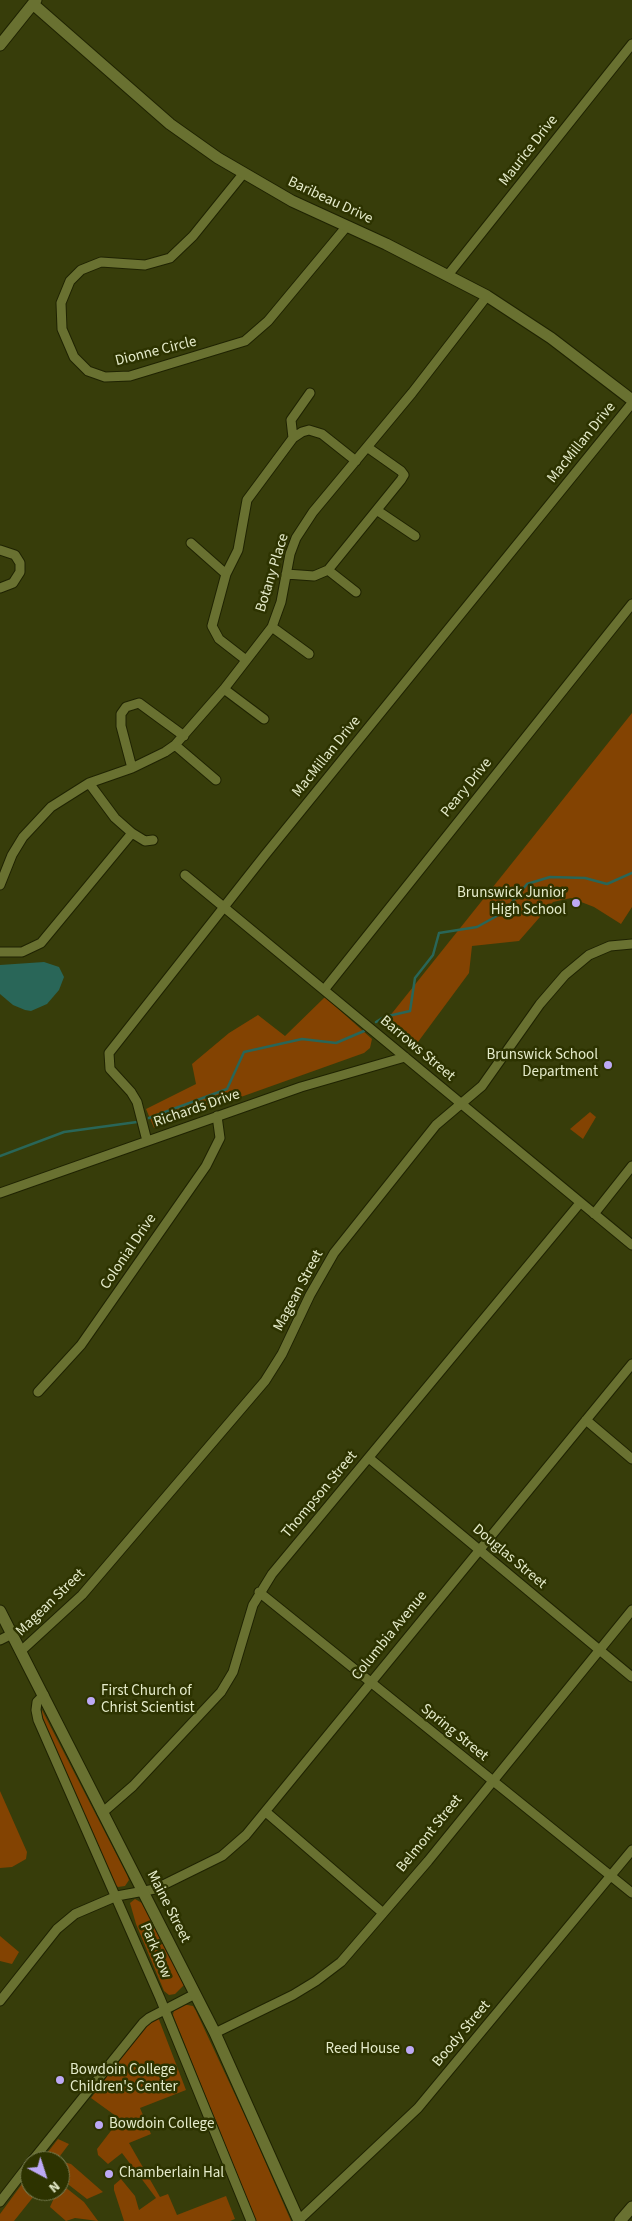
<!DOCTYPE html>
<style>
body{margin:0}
#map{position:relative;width:632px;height:2221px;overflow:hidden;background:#373d0a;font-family:"Source Sans 3",sans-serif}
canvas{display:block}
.north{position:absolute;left:20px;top:2151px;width:50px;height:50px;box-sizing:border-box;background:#2d3300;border:1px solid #777d51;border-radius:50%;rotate:140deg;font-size:14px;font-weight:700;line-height:20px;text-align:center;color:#e5ebca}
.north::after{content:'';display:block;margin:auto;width:18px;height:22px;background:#bda9f5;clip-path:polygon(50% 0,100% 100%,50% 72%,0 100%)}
</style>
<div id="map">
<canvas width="632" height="2221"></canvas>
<div class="north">N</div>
</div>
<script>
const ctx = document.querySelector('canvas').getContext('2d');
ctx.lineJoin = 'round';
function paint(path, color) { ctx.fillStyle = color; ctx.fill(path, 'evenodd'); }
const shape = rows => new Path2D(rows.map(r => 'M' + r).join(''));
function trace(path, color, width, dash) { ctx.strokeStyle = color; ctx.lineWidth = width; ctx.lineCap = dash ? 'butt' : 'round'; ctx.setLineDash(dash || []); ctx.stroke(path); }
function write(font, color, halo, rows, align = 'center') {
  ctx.font = font + ' "Source Sans 3",sans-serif'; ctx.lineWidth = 5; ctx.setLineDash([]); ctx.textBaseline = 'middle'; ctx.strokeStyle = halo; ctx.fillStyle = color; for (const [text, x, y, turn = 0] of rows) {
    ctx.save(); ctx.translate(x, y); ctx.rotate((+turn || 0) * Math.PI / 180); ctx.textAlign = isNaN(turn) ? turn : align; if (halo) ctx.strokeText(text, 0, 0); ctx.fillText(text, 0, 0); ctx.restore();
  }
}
const green = shape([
 [632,713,632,907,621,924,594,907,571,898,553,902,519,941,472,946,469,973,415,1046,385,1022],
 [325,997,372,1039,370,1048,364,1053,154,1128,146,1109,196,1084,192,1064,229,1033,258,1015,285,1036],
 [590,1112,596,1117,583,1139,570,1129],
 [42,1710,127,1875,129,1880,125,1886,118,1887,113,1883,47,1730,41,1713],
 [0,1791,27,1852,26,1859,12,1867,0,1868],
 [135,1899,142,1903,184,1985,175,1994,169,1995,164,1991,136,1924,130,1903],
 [0,1936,19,1952,12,1964,0,1961],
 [182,2004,193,2006,196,2011,250,2127,291,2221,256,2221,173,2015,174,2010],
 [158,2017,186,2090,140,2108,151,2134,129,2143,160,2197,168,2194,177,2215,226,2196,235,2219,230,2221,124,2221,114,2190,114,2185,121,2179,135,2196,139,2210,156,2198,122,2153,108,2164,98,2155,97,2149,120,2119,91,2098,142,2030],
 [58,2139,69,2144,57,2160,59,2161,41,2161],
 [60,2161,71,2164,103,2192,87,2199,60,2178],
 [30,2173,30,2191,38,2191,14,2221,0,2221,0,2214],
 [60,2183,84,2202,98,2221,75,2218,66,2221,50,2207,57,2191,60,2191]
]);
const water = shape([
 [44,962,59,967,64,977,59,990,47,1004,31,1011,25,1010,13,1005,0,994,0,965]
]);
const stream = shape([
 [376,1022,384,1017,410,1011,415,978,433,955,439,933,477,927,504,912,527,884,550,877,585,878,607,884,632,873],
 [149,1118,227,1089,244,1052,302,1039,336,1043,364,1031],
 [0,1156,64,1132,137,1122]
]);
const minor = shape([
 [243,174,193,236,170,258,145,265,101,262,81,270,70,281,61,303,62,329,74,357,88,371,105,377,130,376,245,341,268,321,347,226],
 [448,275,632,44],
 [293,438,291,420,310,393],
 [378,511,415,536],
 [191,543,226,574],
 [0,550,15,555,20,563,20,572,13,583,0,588],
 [328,570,356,592],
 [286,574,314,576,328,570,401,480,404,475,401,471,367,447],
 [272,627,309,654],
 [246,660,219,639,212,626,226,574,238,550,247,500,293,438,302,432,309,430,322,434,356,461],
 [224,689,264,719],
 [175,745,216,780],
 [132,768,121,726,121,714,126,707,139,703,184,736],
 [89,783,115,818,132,833,145,841,153,840],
 [185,875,632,1245],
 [0,885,12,855,23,837,51,807,89,783,132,768,165,752,175,745,224,689,272,627,281,602,290,554,296,538,313,512,412,393,487,296],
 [0,952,22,952,41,943,132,833],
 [324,990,632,604],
 [147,1141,137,1102,131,1092,110,1069,109,1053,265,855,632,403],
 [0,1193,301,1087,405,1057],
 [594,1214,632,1166],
 [38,1392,81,1345,206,1166,220,1138,217,1116],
 [586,1420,632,1459],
 [369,1458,632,1677],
 [259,1592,632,1893],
 [0,1640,12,1634],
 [21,1651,82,1595,265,1381,282,1354,310,1295,334,1253,436,1125,482,1086,540,1004,565,975,589,955,610,946,632,944],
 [44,1695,37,1702,36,1710,38,1720,160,1998,251,2221],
 [266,1812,383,1913],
 [102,1813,133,1786,221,1692,233,1672,253,1605,272,1574,580,1203],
 [0,2001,57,1929,75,1914,117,1896,155,1889,222,1856,246,1835,632,1364],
 [215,2033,293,1995,316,1981,341,1962,428,1861,632,1610],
 [32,2161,143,2023,149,2018,195,1994],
 [0,2202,30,2163],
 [299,2220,418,2108,632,1850]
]);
const tertiary = shape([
 [33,4,170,124,218,158,292,201,386,244,487,296,551,338,632,400],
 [0,45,36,0],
 [0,1611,215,2033,299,2221],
 [620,2221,632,2207]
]);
const markers = [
 [576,903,5,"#bda9f5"],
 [608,1065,5,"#bda9f5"],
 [91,1701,5,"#bda9f5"],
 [410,2050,5,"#bda9f5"],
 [60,2080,5,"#bda9f5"],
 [99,2125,5,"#bda9f5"],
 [109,2174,5,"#bda9f5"]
];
const streetNames = [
 ["Maurice Drive",529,151,-52],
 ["Baribeau Drive",330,201,25],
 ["Dionne Circle",156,352,-14],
 ["MacMillan Drive",582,443,-51],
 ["Botany Place",273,573,-73],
 ["MacMillan Drive",327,757,-51],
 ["Peary Drive",467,788,-51],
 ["Barrows Street",417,1049,40],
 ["Richards Drive",197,1109,-19],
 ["Colonial Drive",129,1252,-56],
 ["Magean Street",299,1291,-62],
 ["Thompson Street",320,1495,-50],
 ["Douglas Street",509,1557,40],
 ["Magean Street",51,1603,-44],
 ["Columbia Avenue",390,1636,-51],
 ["Spring Street",454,1733,39],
 ["Belmont Street",430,1834,-51],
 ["Maine Street",168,1907,63],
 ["Park Row",155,1951,67],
 ["Boody Street",462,2034,-50]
];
const poiNames = [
 ["Brunswick Junior",566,894,"right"],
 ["High School",566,911,"right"],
 ["Brunswick School",598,1056,"right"],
 ["Department",598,1073,"right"],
 ["First Church of",101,1692],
 ["Christ Scientist",101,1709],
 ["Reed House",400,2050,"right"],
 ["Bowdoin College",70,2071],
 ["Children's Center",70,2088],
 ["Bowdoin College",109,2125],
 ["Chamberlain Hal",119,2174]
];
paint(green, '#834302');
paint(water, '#296658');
trace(stream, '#296658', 2.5);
trace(minor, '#1f2302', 11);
trace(tertiary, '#1f2302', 13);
trace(minor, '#697131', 9);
trace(tertiary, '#697131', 11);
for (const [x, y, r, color] of markers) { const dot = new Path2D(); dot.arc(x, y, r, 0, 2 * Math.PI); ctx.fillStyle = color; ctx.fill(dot); trace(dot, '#2d3300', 2); }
write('15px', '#e5ebca', '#2d3300', streetNames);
write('15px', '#e5ebca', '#2d3300', poiNames, 'left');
</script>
